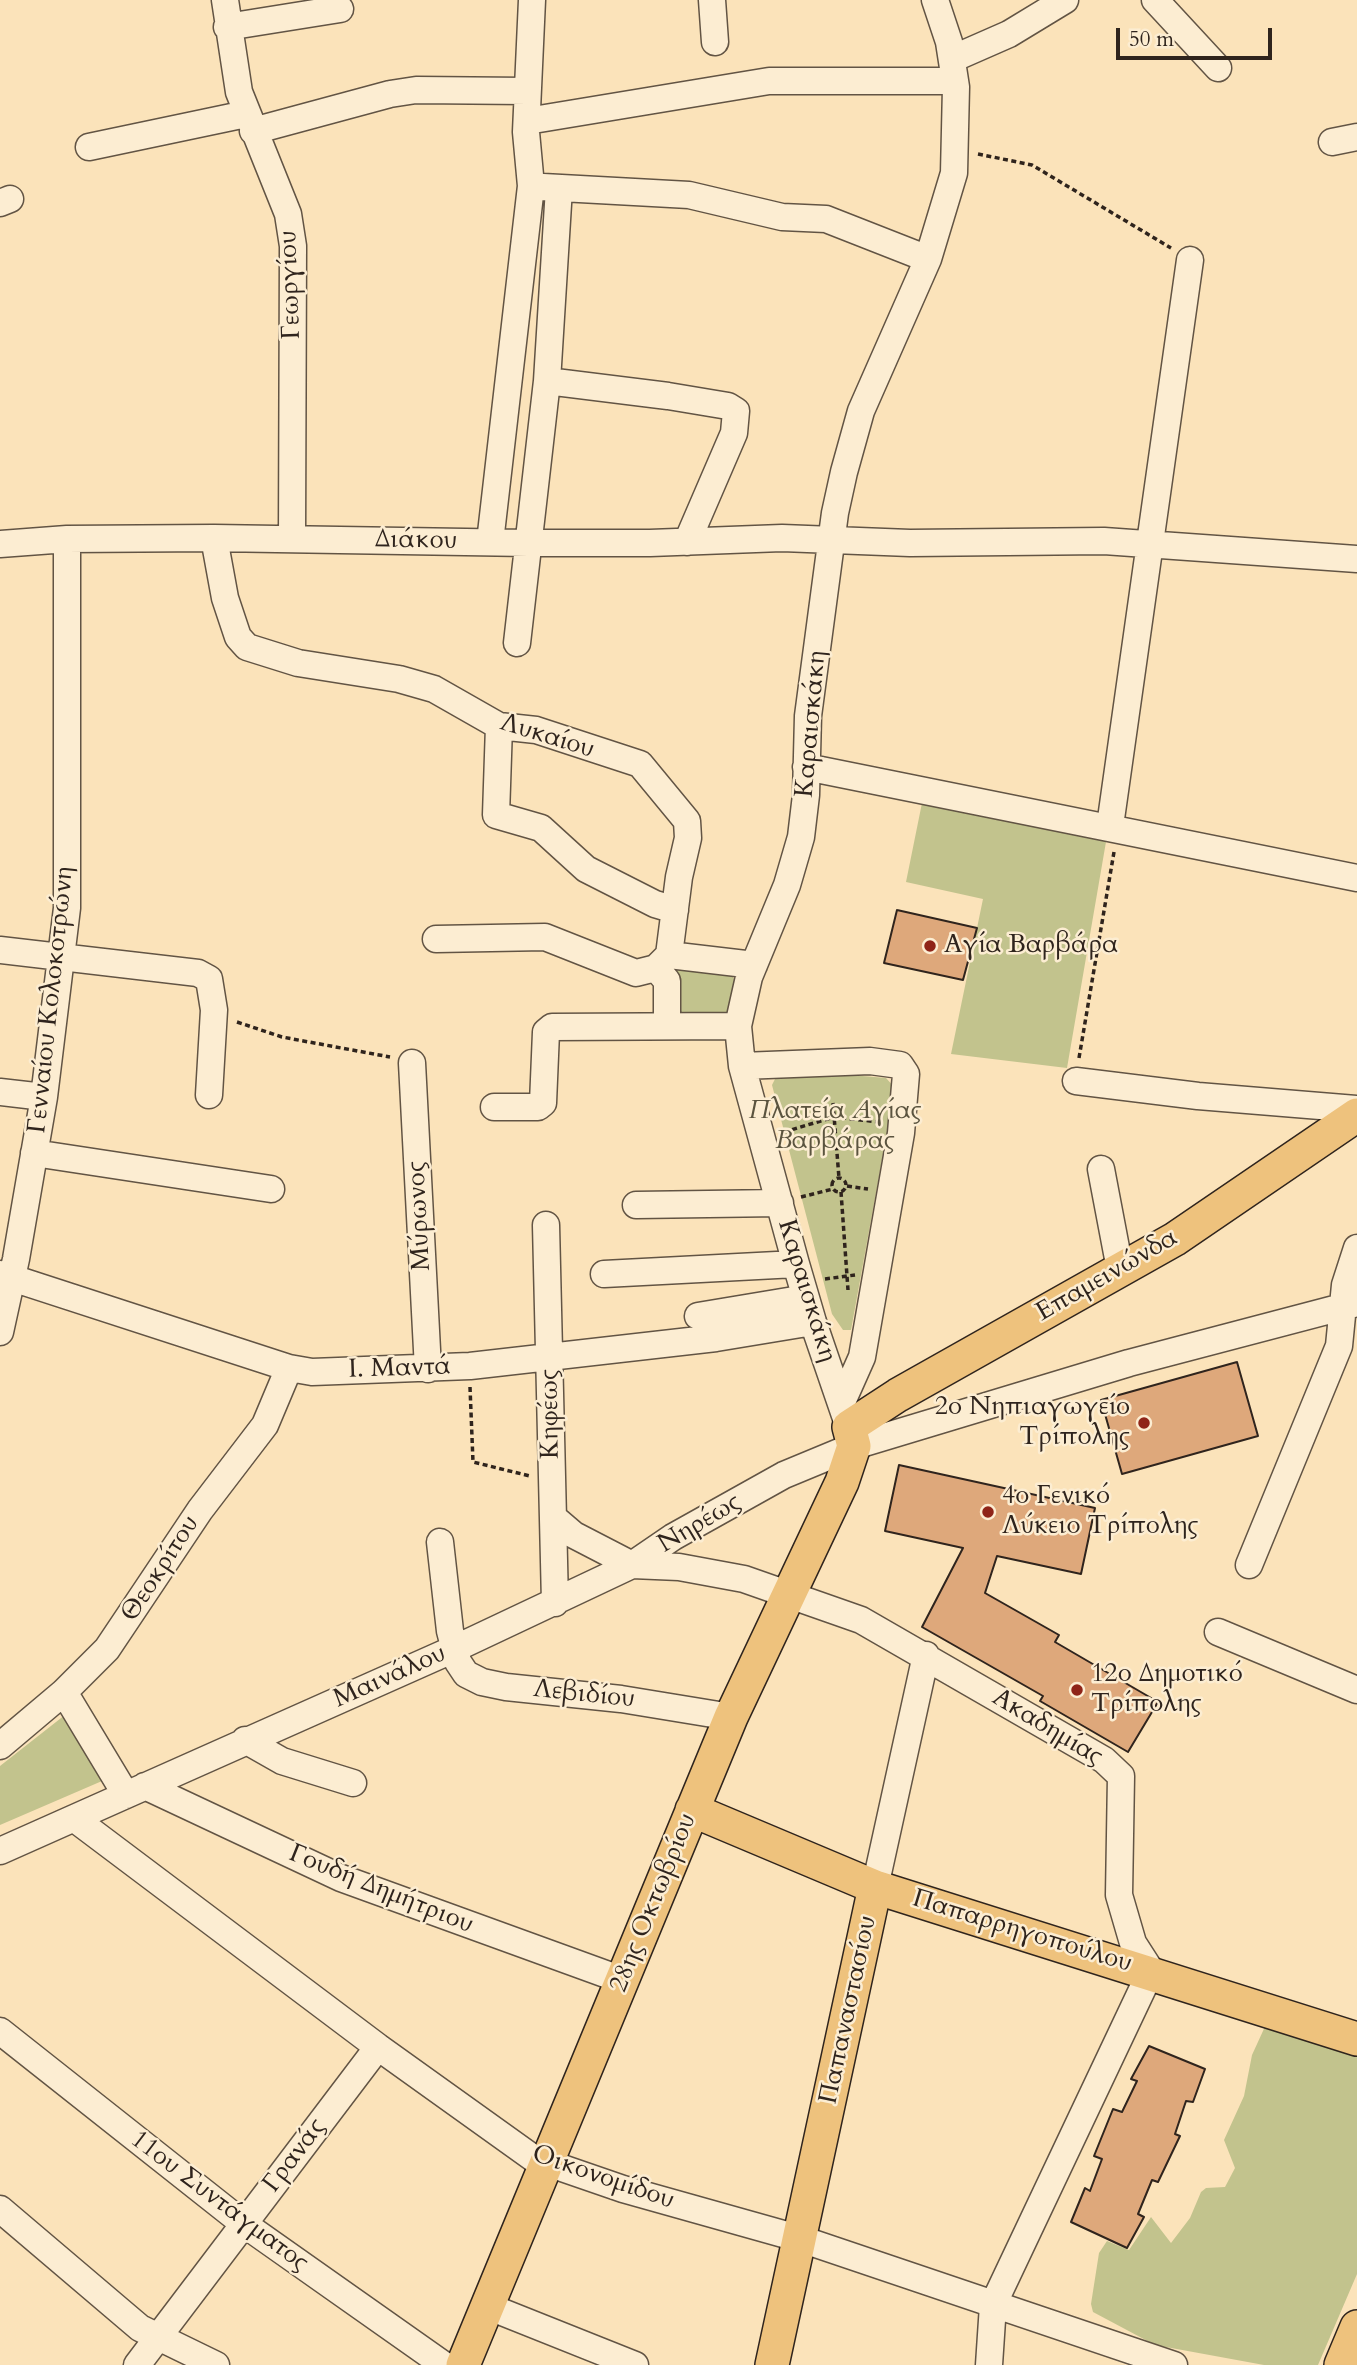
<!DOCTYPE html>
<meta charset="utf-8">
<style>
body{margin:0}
#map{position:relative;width:1357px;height:2365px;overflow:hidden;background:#fbe3ba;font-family:Cardo,serif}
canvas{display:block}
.scale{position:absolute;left:1116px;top:28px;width:156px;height:32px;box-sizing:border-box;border:4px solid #2f241d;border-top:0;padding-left:9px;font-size:21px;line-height:24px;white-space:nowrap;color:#2f241d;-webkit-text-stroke:5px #fcedd2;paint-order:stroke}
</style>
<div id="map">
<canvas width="1357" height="2365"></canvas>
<div class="scale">50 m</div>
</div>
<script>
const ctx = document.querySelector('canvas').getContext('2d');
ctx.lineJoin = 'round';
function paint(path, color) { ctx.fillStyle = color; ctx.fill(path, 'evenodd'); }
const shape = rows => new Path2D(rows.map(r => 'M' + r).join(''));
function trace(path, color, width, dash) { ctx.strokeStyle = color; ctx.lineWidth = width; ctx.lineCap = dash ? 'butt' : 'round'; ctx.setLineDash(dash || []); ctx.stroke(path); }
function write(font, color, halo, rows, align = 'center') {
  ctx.font = font + ' Cardo,serif'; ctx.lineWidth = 5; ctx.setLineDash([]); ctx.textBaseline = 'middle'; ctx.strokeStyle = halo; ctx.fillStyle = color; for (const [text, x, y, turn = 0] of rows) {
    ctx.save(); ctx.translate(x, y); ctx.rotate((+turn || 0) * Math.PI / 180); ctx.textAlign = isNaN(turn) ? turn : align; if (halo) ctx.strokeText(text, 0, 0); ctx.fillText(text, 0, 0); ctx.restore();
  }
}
const green = shape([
 [923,798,1107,836,1067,1068,951,1054,983,899,906,882],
 [678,967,730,970,734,979,731,1011,726,1019,675,1017,673,972],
 [827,1073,886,1078,895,1088,851,1330,843,1330,832,1314,772,1085,776,1077],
 [70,1711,109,1778,0,1825,0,1766],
 [1268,2020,1357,2046,1357,2274,1318,2365,1264,2365,1155,2345,1093,2312,1091,2304,1099,2253,1107,2241,1129,2250,1151,2217,1171,2243,1190,2218,1201,2192,1206,2188,1225,2187,1235,2168,1224,2140,1244,2096,1252,2055]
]);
const building = shape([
 [897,910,977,928,963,980,884,963,897,910],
 [1237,1362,1258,1436,1122,1474,1101,1400,1237,1362],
 [899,1465,1095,1508,1081,1574,997,1556,985,1593,1059,1635,1055,1642,1158,1702,1128,1752,1040,1701,1043,1696,922,1627,963,1548,885,1531,899,1465],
 [1149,2046,1205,2069,1193,2102,1186,2101,1175,2134,1180,2136,1158,2182,1152,2180,1138,2214,1144,2217,1127,2248,1071,2222,1085,2188,1090,2191,1102,2159,1094,2156,1113,2109,1122,2112,1137,2081,1131,2079,1149,2046]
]);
const path = shape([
 [978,154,1032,165,1171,248],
 [237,1022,282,1037,390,1057],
 [1079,1058,1114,852],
 [833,1103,839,1178],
 [784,1132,834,1117,879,1122],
 '832 1185a7 7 0 1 1 14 0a7 7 0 1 1-14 0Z',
 [847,1186,868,1189],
 [841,1192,848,1290],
 [801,1197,833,1189],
 [825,1279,855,1275],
 [470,1387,473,1462,530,1476]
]);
const minor = shape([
 [225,0,239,92,288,214,293,246,292,539],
 [712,0,715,42],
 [1155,0,1218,68],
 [227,27,340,9],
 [952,59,1009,34,1065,0],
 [527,121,769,81,955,81],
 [253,131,390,94,416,90,527,91],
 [1332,142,1357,137],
 [89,147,246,114],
 [543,187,689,195,782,217,826,219,928,259],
 [0,203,10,199],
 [547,381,668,396,728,406,736,411,734,433,687,542],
 [214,538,225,598,238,637,247,647,298,663,399,679,434,689,499,726,536,730,640,764,687,821,688,838,679,877,669,955],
 [490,542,531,186,526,132,532,0],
 [0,544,67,539,214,538,528,543,650,543,782,538,910,543,1104,541,1357,559],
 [517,643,547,381,559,188],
 [499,726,496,815,541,828,586,869,655,904,675,910],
 [806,767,1357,878],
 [1110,826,1190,260],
 [436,939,545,937,636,973,656,968,669,955,754,965],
 [0,950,198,973,209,979,214,1010,209,1095],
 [656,968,667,981,667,1026],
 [412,1063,428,1369],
 [742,1066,870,1061,900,1065,906,1074,901,1133,862,1357,842,1402],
 [1076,1081,1198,1096,1357,1109],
 [0,1092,44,1097],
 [494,1107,538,1107,543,1103,546,1032,552,1027,738,1026],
 [34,1153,271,1189],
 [1101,1169,1120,1269],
 [636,1205,780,1203],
 [546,1225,555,1603],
 [0,1274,289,1368,312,1372,470,1366,716,1338,813,1322],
 [604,1274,796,1264],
 [698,1316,806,1298],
 [0,1332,16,1259,44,1097,67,908,67,539],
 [849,1427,813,1322,796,1264,742,1066,738,1026,749,977,787,885,801,837,806,795,808,716,835,513,844,472,861,411,928,259,954,173,956,87,949,42,935,0],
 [553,1517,574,1535,632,1565],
 [440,1542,450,1631,458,1662,466,1674,482,1682,506,1687,621,1699,731,1717],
 [632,1565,673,1537,784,1475,854,1446,1129,1363,1357,1303],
 [1249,1565,1339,1346,1345,1285,1357,1248],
 [1218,1632,1357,1690],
 [64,1692,126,1795],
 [245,1740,282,1761,353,1783],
 [0,1746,64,1692,107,1649,200,1510,265,1425,289,1368],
 [145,1786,341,1878,622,1980],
 [75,1819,378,2047,533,2158,623,2189,801,2239,1174,2365],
 [0,1851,454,1649,632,1565,679,1567,744,1579,861,1620,1104,1760,1121,1776,1119,1895,1133,1943,1151,1971,993,2305,989,2365],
 [875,1887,926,1655],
 [0,2031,244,2224,444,2365],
 [0,2209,140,2328,216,2365],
 [487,2306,635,2365],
 [137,2365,378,2047]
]);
const major = shape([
 [692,1810,875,1887,1357,2039],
 [463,2365,731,1717,842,1482,854,1446,849,1427,898,1395,1175,1239,1357,1115],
 [772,2365,875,1887],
 [1341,2365,1357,2327]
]);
const markers = [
 [930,946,7,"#8f2418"],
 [1144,1423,7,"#8f2418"],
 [988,1512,7,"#8f2418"],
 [1077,1690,7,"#8f2418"]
];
const streetNames = [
 ["Γεωργίου",291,285,-92],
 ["Διάκου",416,541,1],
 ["Καραισκάκη",812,724,-85],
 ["Λυκαίου",547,737,17],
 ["Γενναίου Κολοκοτρώνη",52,1000,-84],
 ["Μύρωνος",420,1216,-93],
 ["Επαμεινώνδα",1107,1276,-30],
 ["Καραισκάκη",806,1291,73],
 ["Ι. Μαντά",400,1369,-2],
 ["Κηφέως",551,1414,-91],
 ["Νηρέως",700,1524,-31],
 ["Θεοκρίτου",161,1569,-57],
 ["Μαινάλου",390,1677,-24],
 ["Λεβιδίου",584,1695,6],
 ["Ακαδημίας",1047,1728,31],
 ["Γουδή Δημήτριου",381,1890,22],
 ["28ης Οκτωβρίου",654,1903,-68],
 ["Παπαρρηγοπούλου",1022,1932,17],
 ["Παπαναστασίου",849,2010,-78],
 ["Γρανάς",295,2156,-53],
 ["Οικονομίδου",603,2178,19],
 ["11ου Συντάγματος",219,2202,37]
];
const poiNames = [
 ["Αγία Βαρβάρα",944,946],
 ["2ο Νηπιαγωγείο",1130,1408,"right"],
 ["Τρίπολης",1130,1438,"right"],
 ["4ο Γενικό",1002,1497],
 ["Λύκειο Τρίπολης",1002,1527],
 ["12ο Δημοτικό",1091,1675],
 ["Τρίπολης",1091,1705]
];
const parkNames = [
 ["Πλατεία Αγίας",835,1112],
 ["Βαρβάρας",835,1142]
];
paint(green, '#c2c38d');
paint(building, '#dea87b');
trace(building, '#2f241d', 2);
trace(minor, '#625444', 29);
trace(major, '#2f241d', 36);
trace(path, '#2f241d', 3.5, [5, 3.5]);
trace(minor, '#fcedd2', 26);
trace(major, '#eec27d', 33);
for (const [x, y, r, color] of markers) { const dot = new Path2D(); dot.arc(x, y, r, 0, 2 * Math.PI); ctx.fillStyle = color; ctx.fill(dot); trace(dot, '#fcedd2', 2.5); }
write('26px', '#2f241d', '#fcedd2', streetNames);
write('26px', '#2f241d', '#fcedd2', poiNames, 'left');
write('italic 26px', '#5b543f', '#fcedd2', parkNames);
</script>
